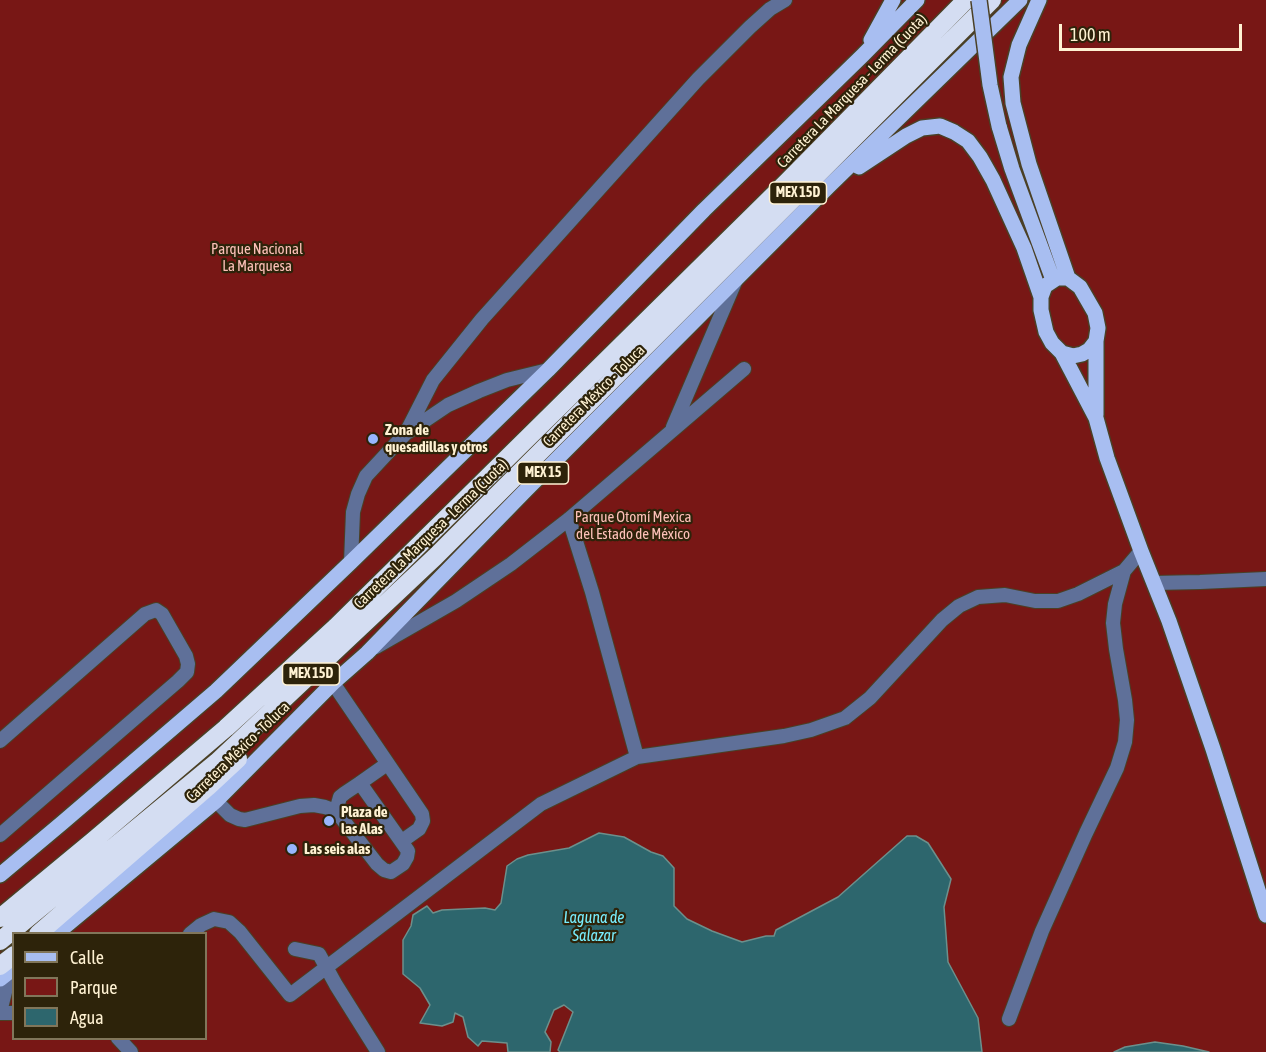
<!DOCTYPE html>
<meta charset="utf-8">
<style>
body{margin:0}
#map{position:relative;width:1266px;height:1052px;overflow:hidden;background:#2d230a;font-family:"Asap Condensed",sans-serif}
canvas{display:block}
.legend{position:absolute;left:12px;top:932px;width:195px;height:108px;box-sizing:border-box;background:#2d230a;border:2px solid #81765a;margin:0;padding:8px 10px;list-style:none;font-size:18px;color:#fff2d3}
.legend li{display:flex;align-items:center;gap:12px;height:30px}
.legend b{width:30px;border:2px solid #81765a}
.scale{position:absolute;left:1059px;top:24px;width:183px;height:27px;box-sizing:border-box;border:3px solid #fff2d3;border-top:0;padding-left:8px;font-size:18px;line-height:21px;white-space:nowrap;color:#fff2d3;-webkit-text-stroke:4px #2d230a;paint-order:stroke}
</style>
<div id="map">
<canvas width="1266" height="1052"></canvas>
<ul class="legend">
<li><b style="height:8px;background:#a8bef1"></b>Calle</li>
<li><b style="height:16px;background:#781715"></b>Parque</li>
<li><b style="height:16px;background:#2d666d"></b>Agua</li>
</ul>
<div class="scale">100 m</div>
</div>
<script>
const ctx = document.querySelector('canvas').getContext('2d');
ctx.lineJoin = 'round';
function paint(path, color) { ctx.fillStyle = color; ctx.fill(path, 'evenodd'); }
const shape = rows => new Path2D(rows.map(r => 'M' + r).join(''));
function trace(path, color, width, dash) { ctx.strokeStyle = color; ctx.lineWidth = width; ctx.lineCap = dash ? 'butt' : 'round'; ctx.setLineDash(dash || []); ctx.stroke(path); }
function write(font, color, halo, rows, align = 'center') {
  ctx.font = font + ' "Asap Condensed",sans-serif'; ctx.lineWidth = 4.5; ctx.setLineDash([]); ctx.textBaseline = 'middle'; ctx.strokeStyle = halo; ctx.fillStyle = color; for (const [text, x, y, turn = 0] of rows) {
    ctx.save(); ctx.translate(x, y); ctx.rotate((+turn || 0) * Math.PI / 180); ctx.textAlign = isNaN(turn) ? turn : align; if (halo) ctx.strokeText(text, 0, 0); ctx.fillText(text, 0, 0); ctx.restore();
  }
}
const green = shape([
 [0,0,1266,0,1266,1052,0,1052],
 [14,934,206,934,206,1038,14,1038]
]);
const water = shape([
 [599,833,624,837,651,852,663,856,674,868,674,906,687,919,712,931,742,942,766,936,774,936,776,930,838,897,907,836,916,836,928,843,951,879,944,907,948,962,978,1018,982,1052,560,1052,558,1050,573,1012,564,1005,554,1010,545,1032,551,1042,550,1052,508,1052,507,1043,482,1041,478,1046,468,1037,463,1017,455,1013,453,1022,442,1026,420,1023,430,1005,420,988,403,974,403,940,411,926,413,915,427,906,433,913,442,910,485,908,495,910,501,903,507,866,517,859,528,855,569,848,599,833],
 [1155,1042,1183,1046,1209,1052,1114,1052,1125,1047,1155,1042]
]);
const minor = shape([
 [673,427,735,282],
 [408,432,448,405,479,391,507,380,548,370],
 [569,519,592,592,637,757],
 [351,562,353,512,358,494,366,476,406,433,433,380,482,319,698,79,750,27,770,9,785,0],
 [1154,583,1200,582,1266,579],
 [376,647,456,601,511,564,569,519,744,369],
 [333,683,422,814,423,821,419,829,402,841],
 [0,741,145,614,156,610,162,614,186,656,188,664,187,672,178,681,0,835],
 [216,801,230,815,239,819,245,820,300,806,314,805,325,807,336,811,377,864,384,870,391,872,403,864,407,857,408,851,360,783,387,764],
 [336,811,340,797,345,793,360,783],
 [190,934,201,925,214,919,229,922,240,932,290,995,541,804,637,757,784,736,811,730,845,718,870,698,942,620,959,606,978,597,1005,595,1035,601,1058,601,1078,594,1124,571,1141,551],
 [295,949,319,954,336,985,378,1052],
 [0,1006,2,1004,7,984,7,974],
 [0,1013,14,1013],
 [1009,1019,1042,931,1086,833,1117,768,1125,742,1127,720,1125,700,1116,649,1113,623,1115,604,1124,571],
 [118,1038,131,1052]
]);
const major = shape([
 [1039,0,1019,45,1011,77,1013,103,1029,164,1068,278],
 [871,40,893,0],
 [999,126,1012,169,1053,280],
 [859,167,906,136,922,128,940,126,954,132,968,141,980,157,993,180,1024,248,1041,297],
 [1057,278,1068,278,1080,287,1095,313,1098,328,1096,341,1089,350,1082,354,1073,356,1062,353,1052,343,1046,332,1041,310,1041,297,1045,286,1057,278],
 [1062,353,1096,418,1107,458,1141,551,1169,621,1213,749,1266,915],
 [1096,415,1096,341],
 [0,875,62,823,216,691,351,562,548,370,704,210,863,55,917,0],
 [56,934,216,801,333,683,367,653,526,490,829,186,1020,0],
 [0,979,14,968]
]);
const highway = shape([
 [0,918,93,841,226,728,336,627,787,182,966,0],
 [38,934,209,786,238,759],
 [0,941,217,762,435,557,992,0],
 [0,966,14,955]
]);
const majorBridge = shape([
 [979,0,990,85,999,126]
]);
const markers = [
 [373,439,6,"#98b5fd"],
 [329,821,6,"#98b5fd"],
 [292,849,6,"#98b5fd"]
];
const shields = [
 [798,193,57],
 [543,473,51],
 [311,674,57]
];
const shieldNames = [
 ["MEX 15D",798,193],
 ["MEX 15",543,473],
 ["MEX 15D",311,674]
];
const streetNames = [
 ["Carretera La Marquesa - Lerma (Cuota)",852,91,-46],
 ["Carretera México - Toluca",594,396,-45],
 ["Carretera La Marquesa - Lerma (Cuota)",431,534,-44],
 ["Carretera México - Toluca",238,752,-44]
];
const parkNames = [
 ["Parque Nacional",257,249],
 ["La Marquesa",257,266],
 ["Parque Otomí Mexica",633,517],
 ["del Estado de México",633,534]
];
const poiNames = [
 ["Zona de",385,430],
 ["quesadillas y otros",385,447],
 ["Plaza de",341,812],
 ["las Alas",341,829],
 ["Las seis alas",304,849]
];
const waterNames = [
 ["Laguna de",594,918],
 ["Salazar",594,936]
];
paint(green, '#781715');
paint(water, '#2d666d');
trace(water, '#6c908c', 1.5);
trace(minor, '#4a4026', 16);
trace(major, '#4a4026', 18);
trace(highway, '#4a4026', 21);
trace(minor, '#5f7099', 14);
trace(major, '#a8bef1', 15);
trace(highway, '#d4ddf2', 18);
trace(majorBridge, '#4a4026', 18, []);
trace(majorBridge, '#a8bef1', 15);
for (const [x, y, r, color] of markers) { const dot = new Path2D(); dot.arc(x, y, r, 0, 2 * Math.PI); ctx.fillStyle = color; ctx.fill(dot); trace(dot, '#2d230a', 2); }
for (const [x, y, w] of shields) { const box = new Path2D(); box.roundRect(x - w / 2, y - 11, w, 22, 4.5); ctx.fillStyle = '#2d230a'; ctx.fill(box); trace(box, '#fff2d3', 1.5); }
write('bold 14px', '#fff2d3', null, shieldNames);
write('15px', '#fff2d3', '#2d230a', streetNames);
write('15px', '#fdc0b8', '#2d230a', parkNames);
write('bold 15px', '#fff2d3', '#2d230a', poiNames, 'left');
write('italic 16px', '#78eefe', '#2d230a', waterNames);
</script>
